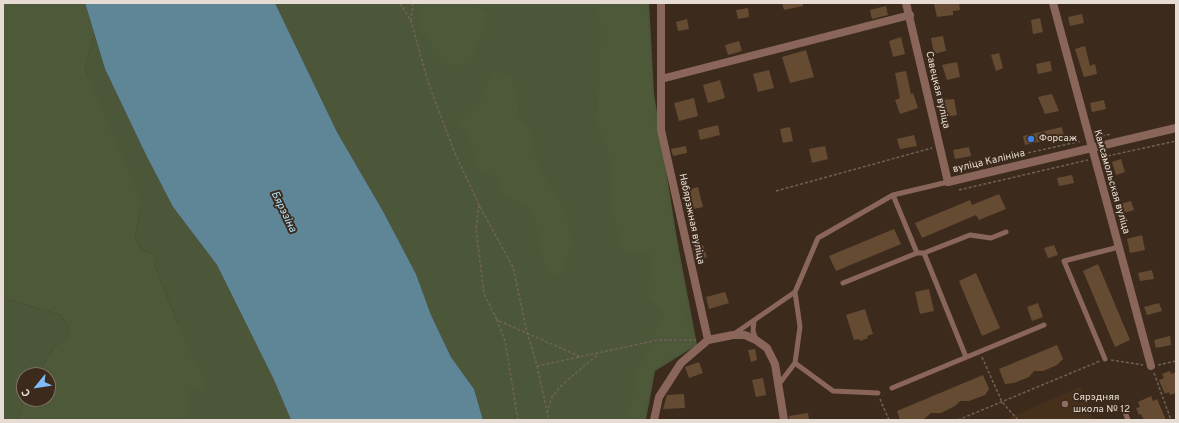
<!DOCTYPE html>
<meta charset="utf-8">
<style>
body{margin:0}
#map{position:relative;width:1179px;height:423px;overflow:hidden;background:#3c2b1d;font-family:Overpass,sans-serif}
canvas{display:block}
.frame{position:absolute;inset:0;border:4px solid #e7dcd3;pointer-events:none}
.north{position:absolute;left:16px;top:367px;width:40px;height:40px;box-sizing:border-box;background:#3c2b1d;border:1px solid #807266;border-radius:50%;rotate:240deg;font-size:11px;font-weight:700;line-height:16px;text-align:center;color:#e7dcd3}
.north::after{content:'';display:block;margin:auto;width:14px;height:18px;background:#7fbdfa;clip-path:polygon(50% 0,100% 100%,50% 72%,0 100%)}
</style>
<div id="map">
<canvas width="1179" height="423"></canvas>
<div class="frame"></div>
<div class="north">С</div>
</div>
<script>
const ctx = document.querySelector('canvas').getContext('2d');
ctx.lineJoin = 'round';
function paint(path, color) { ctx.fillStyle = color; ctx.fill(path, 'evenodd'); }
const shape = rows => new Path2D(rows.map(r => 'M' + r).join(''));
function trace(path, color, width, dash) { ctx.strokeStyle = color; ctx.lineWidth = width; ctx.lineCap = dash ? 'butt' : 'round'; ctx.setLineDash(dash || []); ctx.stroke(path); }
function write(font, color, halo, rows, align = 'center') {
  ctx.font = font + ' Overpass,sans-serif'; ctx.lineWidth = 4; ctx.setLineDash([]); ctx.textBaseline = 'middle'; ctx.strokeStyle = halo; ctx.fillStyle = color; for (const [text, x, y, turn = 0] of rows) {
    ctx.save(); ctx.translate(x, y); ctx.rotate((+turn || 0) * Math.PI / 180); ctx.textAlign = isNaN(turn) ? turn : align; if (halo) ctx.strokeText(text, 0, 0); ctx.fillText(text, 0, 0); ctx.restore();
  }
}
const built = shape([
 [1081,387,1094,420,1004,420]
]);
const green = shape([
 [275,3,649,3,654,94,677,239,697,345,655,371,646,420,483,420,474,389,451,357,431,315,416,274,384,213,337,132],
 [94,33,105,69,146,155,173,207,217,265,274,380,291,420,188,420,177,321,154,264,154,254,143,251,135,238,141,210,85,70],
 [3,298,61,315,69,328,67,339,55,346,37,375,24,375,24,399,18,420,3,420]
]);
const forest = shape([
 [3,3,85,3,94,33,85,70,136,188,141,210,135,238,143,251,154,254,154,264,193,361,208,380,203,390,187,391,188,420,18,420,24,399,48,399,48,375,37,375,55,346,67,339,69,328,61,315,3,298],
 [425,3,474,3,487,14,486,28,482,33,470,62,458,66,445,64,433,56,431,42,422,31,419,18],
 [597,3,647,3,653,110,687,300,687,309,685,316,686,322,691,327,693,338,655,339,653,334,665,312,649,297,647,288,654,272,648,251,637,254,624,250,619,239,613,211,611,170,607,147,597,122,601,32],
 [500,71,512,80,518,103,518,117,527,126,532,137,533,150,541,173,556,194,567,217,571,242,564,269,557,275,550,273,544,262,534,216,528,207,503,195,500,182,491,174,478,169,476,157,467,131,457,122,483,98,490,73],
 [694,342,694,345,653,369,644,420,628,420,639,365,655,343]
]);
const water = shape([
 [85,3,275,3,337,132,384,213,416,274,431,315,451,357,474,389,483,420,291,420,274,380,217,265,173,207,146,155,105,69]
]);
const building = shape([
 [782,3,803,3,803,6,784,10],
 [938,3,959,3,960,10,953,11,953,15,937,17,934,4],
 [886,6,888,15,872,19,870,10],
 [748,8,749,17,738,19,736,10],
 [1082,14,1084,23,1070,26,1068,17],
 [1040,18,1043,32,1033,34,1031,20],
 [687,19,689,29,678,31,676,22],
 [943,36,946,51,934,54,931,38],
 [901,37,905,54,893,57,889,41],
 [739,41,742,51,728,55,725,45],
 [1085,46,1090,66,1095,64,1097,74,1084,77,1075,49],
 [806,50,814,77,790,83,782,57],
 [999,53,1003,68,996,71,991,55],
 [1050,61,1052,71,1038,74,1036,64],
 [957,62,960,77,947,80,942,65],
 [769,70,774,88,758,92,753,74],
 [906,71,911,94,913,93,918,108,900,114,895,100,900,98,895,73],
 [720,80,725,98,708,103,703,85],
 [1052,94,1059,111,1045,114,1038,97],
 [694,98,698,116,679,121,674,103],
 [954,99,957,115,946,117,943,100],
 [1104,100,1106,109,1092,112,1090,103],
 [718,125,720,135,700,140,698,130],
 [790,127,793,141,783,143,780,129],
 [1062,127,1064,136,1025,145,1023,136],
 [914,135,917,146,900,149,897,139],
 [686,146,687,153,673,156,671,149],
 [825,146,828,159,812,163,809,149],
 [969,147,971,156,955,159,953,150],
 [1121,159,1125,172,1116,175,1112,162],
 [1072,175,1074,183,1059,186,1057,178],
 [698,187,703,207,689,210,684,191],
 [999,194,1006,209,979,220,976,215,922,238,915,223,970,200,972,205],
 [1131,201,1134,210,1120,214,1117,205],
 [894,229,901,244,836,271,829,256],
 [1142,235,1145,250,1130,253,1127,239],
 [703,245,707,257,696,261,693,248],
 [1054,245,1058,255,1048,258,1044,248],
 [1098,264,1130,340,1115,347,1083,271],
 [1152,270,1154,279,1140,281,1138,273],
 [976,273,1000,328,982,336,959,281],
 [929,289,934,311,920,314,915,292],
 [725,292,729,303,709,309,706,297],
 [1038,303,1043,317,1032,321,1027,307],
 [1159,303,1162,311,1147,315,1144,307],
 [865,309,873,334,867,336,868,338,860,341,859,339,854,340,846,315],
 [1170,336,1171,345,1156,348,1154,340],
 [1057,345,1063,359,1057,365,1043,371,1034,371,1029,377,1014,383,1005,384,999,369],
 [755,349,757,360,751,362,748,350],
 [699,362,703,373,689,378,685,367],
 [1170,371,1171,374,1176,372,1176,393,1170,395,1169,392,1165,394,1159,380,1164,378,1162,374],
 [983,375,989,389,985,395,969,401,960,401,955,406,941,413,931,413,923,420,900,420,897,411],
 [763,378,766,395,756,397,752,380],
 [684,394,685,408,663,409,667,395],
 [1151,396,1153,401,1157,399,1166,420,1144,420,1141,414,1139,415,1136,408,1140,407,1138,402],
 [808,413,809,420,789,420,789,416]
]);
const path = shape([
 [400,3,411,21,428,82,454,151,479,205,513,267,527,332,537,366,658,340,696,340],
 [411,21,413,3],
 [1097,137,1111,134],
 [1103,157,1176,141],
 [955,169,1082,141],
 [959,190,1088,160],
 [776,191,932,148],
 [479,205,476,229,484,294,497,320],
 [982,357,1002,402,1018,420],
 [1111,360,1143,365],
 [1158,365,1176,361],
 [537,366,549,420],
 [1154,373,1171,420],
 [880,399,889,420],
 [547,413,552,397,562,385,598,354],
 [518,420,505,341,497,320,581,357],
 [958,420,1100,361]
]);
const service = shape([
 [893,195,917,253,924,253,966,357],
 [924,253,970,235,991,238,1006,232],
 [843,283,917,253],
 [795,292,800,327,795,363,833,391,878,393],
 [754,321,753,331,756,340],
 [734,334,795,292,818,238,893,195,948,182],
 [1105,359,1064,261,1119,247],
 [779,384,795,363],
 [892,388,1044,325],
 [1125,412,1128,420]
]);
const minor = shape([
 [661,3,661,130,708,340],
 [906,3,948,182],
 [1053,3,1151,366],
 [661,79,910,15],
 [654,420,659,397,681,363,708,340,733,335,745,335,756,340,767,348,775,364,784,420]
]);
const tertiary = shape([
 [948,182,1176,128]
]);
const markers = [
 [1031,139,4,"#3f7fe0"],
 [1065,404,4,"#8d6e63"]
];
const streetNames = [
 ["Савецкая вуліца",937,90,77],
 ["вуліца Калініна",989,162,-13],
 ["Камсамольская вуліца",1111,182,74],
 ["Набярэжная вуліца",691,219,78]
];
const poiNames = [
 ["Форсаж",1039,139],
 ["Сярэдняя",1073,398],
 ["школа № 12",1073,410]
];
const waterNames = [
 ["Бярэзіна",283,212,64]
];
paint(built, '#46301c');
paint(green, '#4c5739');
paint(forest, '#4e593a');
paint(water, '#5e8697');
paint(building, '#664b33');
trace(path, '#716255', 1.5, [3, 2]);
trace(service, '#8a665a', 5);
trace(minor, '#8a665a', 8);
trace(tertiary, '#8a665a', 8);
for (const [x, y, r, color] of markers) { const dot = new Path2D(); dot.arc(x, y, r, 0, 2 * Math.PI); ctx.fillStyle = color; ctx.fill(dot); trace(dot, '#3c2b1d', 1.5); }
write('10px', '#e7dcd3', '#3c2b1d', streetNames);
write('10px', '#e7dcd3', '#3c2b1d', poiNames, 'left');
write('italic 11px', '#abe2fa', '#3c2b1d', waterNames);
</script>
